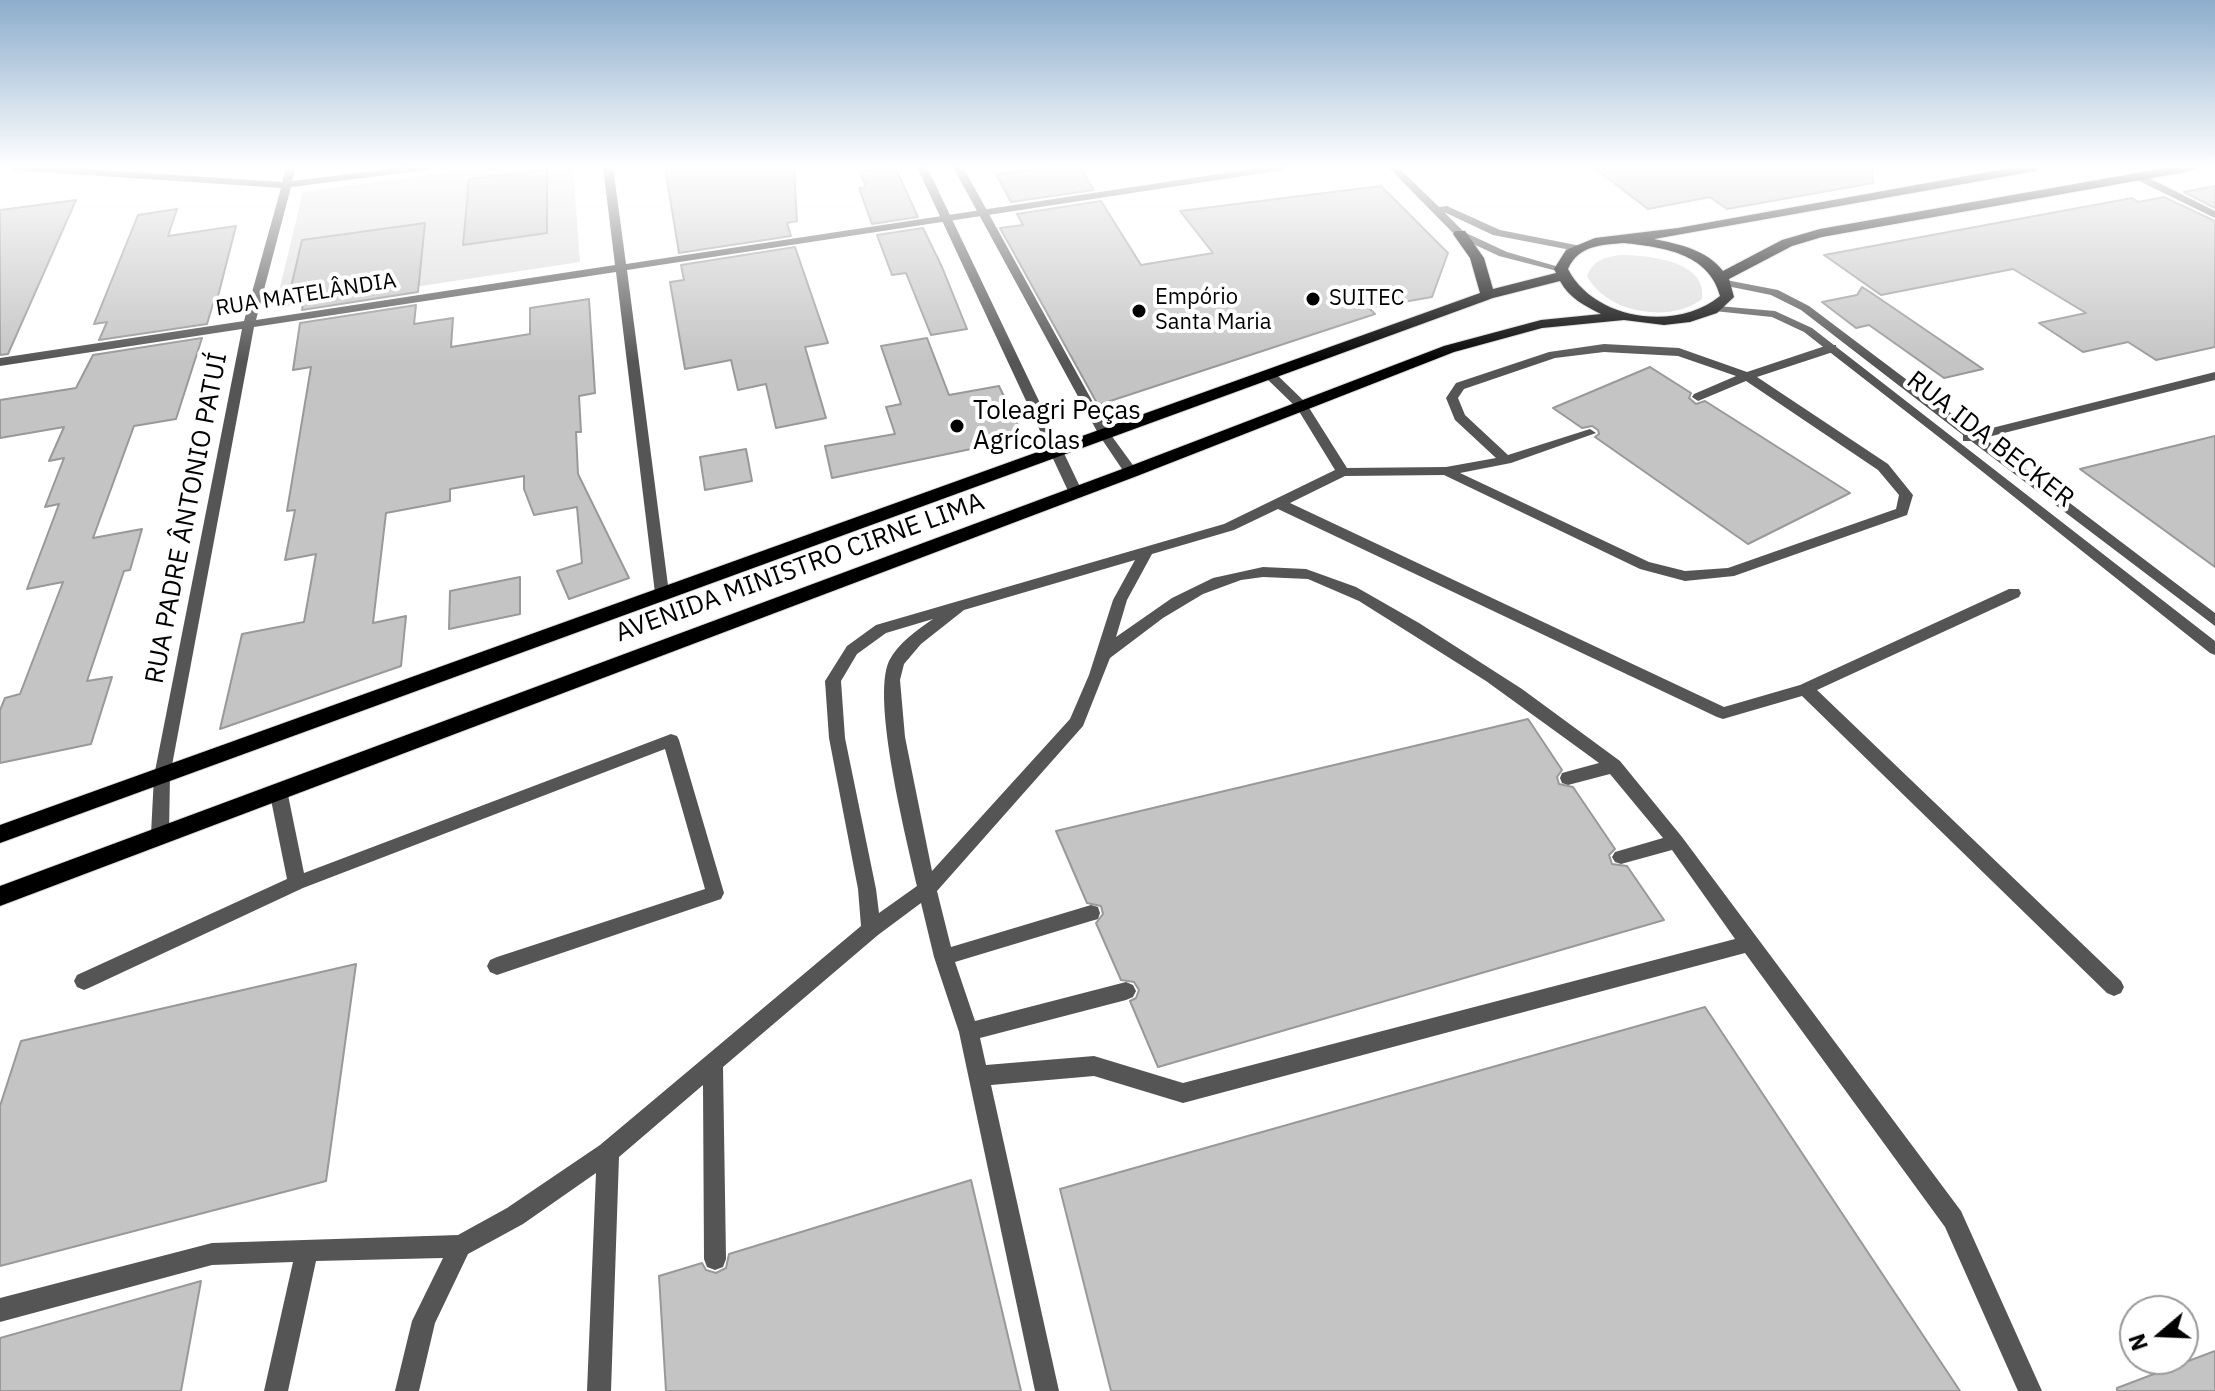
<!DOCTYPE html>
<html>
<head>
<meta charset="utf-8">
<style>
	body { margin:0 }
	#map { position:relative; width:2215px; height:1391px; overflow:hidden; background:#fff; font-family:"IBM Plex Sans",sans-serif }
	canvas { display:block }
	.north { position:absolute; left:2119px; top:1295px; width:80px; height:80px; box-sizing:border-box; background:#fff; border:2px solid #999; border-radius:50%; rotate:251deg; font-size:22px; font-weight:700; line-height:32px; text-align:center; color:#000 }
	.north::after { content:''; display:block; margin:auto; width:28px; height:36px; background:#000; clip-path:polygon(50% 0,100% 100%,50% 72%,0 100%) }
</style>
</head>
<body>
<div id="map">
<canvas width="2215" height="1391"></canvas>
<div class="north">N</div>
</div>
<script>
const c = document.querySelector('canvas').getContext('2d');
c.lineJoin = 'round';
function paint(path, color) { c.fillStyle = color; c.fill(path, 'evenodd'); }
function strokePath(path, color, width, dash) { c.strokeStyle = color; c.lineWidth = width; c.lineCap = dash ? 'butt' : 'round'; c.setLineDash(dash || []); c.stroke(path); }
function drawText(font, color, halo, rows, align = 'center') {
  c.font = font + ' "IBM Plex Sans",sans-serif'; c.lineWidth = 8; c.setLineDash([]); c.textBaseline = 'middle'; c.strokeStyle = halo; c.fillStyle = color; for (const [text, x, y, turn = 0] of rows) {
    c.save(); c.translate(x, y); c.rotate((+turn || 0) * Math.PI / 180); c.textAlign = isNaN(turn) ? turn : align; if (halo) c.strokeText(text, 0, 0); c.fillText(text, 0, 0); c.restore();
  }
}
const green = new Path2D(`
	M486,167H573L580,262L275,308L303,192Z
	M1619,255C1646,255 1708,260 1702,299C1670,324 1606,313 1587,276C1593,260 1604,258 1619,255Z`);
const building = new Path2D(`
	M665,167H794L797,221L787,223L791,236L679,253Z
	M895,167L918,217L872,224L859,188L866,187L860,172Z
	M1058,167H1080L1094,190L1011,202L996,174Z
	M1593,167H1872L1873,183L1727,209L1710,197L1648,209Z
	M547,170V233L463,245L469,179Z
	M1381,186L1448,253L1432,297L1369,308L1375,314L1098,405L1000,228L1023,225L1017,214L1101,201L1141,265L1213,253L1180,211Z
	M2215,186V208L2184,192Z
	M2164,197L2215,221V347L2156,360L2128,342L2083,352L2039,323L2086,313L2013,269L1881,295L1824,255L2132,198L2138,202Z
	M76,200L8,354L0,355V210Z
	M177,209L168,236L236,226L216,304H213L207,324L99,340L107,322L94,324L138,215Z
	M425,223L418,292L302,310L304,294L289,296L302,240Z
	M923,228L942,267L967,329L931,335L906,273L892,275L877,235Z
	M795,247L828,343L805,347L826,418L776,428L766,384L738,390L731,360L685,369L670,282L684,280L681,265Z
	M1862,287L1870,292L1983,369L1944,378L1869,325L1856,328L1822,302L1857,295Z
	M589,299L595,393L579,396L581,432H576L578,474L629,578L569,599L557,571L582,563L577,507L534,515L524,489V476L450,489V501L386,513L373,623L406,616L401,666L220,729L242,634L304,622L316,554L285,560L295,510L287,511L311,367L293,370L300,323L416,305L414,324L453,318L451,347L530,334V308Z
	M202,338L176,419L134,426L93,538L142,529L130,570L124,571L87,681L112,677L91,744L0,763V710L5,698L20,694L63,582L27,589L59,504L45,507L64,458L49,461L64,427L0,438V400L76,388L93,355Z
	M927,338L949,395L999,386L1024,438L832,478L825,446L895,434L886,407L901,404L881,346Z
	M1650,367L1691,393L1689,398L1696,404L1705,401L1850,493L1748,544L1595,437L1599,434L1598,430L1592,426L1582,428L1553,408Z
	M2215,436V567L2080,469Z
	M746,449L752,481L705,490L700,457Z
	M520,577V614L449,629L450,591Z
	M1528,719L1562,770L1557,777L1559,784L1573,787L1615,849L1609,855L1612,864L1627,866L1664,920L1158,1067L1130,1001L1136,998L1139,990L1134,982L1121,980L1096,923L1103,914L1101,906L1087,903L1056,831Z
	M356,964L326,1181L0,1266V1106L21,1041Z
	M1705,1007L1960,1391H1111L1060,1189Z
	M971,1180L1021,1391H666L659,1276L702,1263L706,1270L716,1273L726,1268L729,1254Z
	M201,1281L181,1391H0V1338Z
	M2215,1351V1391H2117V1388Z`);
const service = new Path2D(`
	M1604,344L1679,348L1747,372L1828,345H1836V351L1757,377L1888,464L1913,495L1907,515L1734,576L1685,581L1640,569L1444,475L1345,476L1290,503L1724,707L1800,685L2009,589H2019L2021,593L2019,597L1817,690L2121,981L2124,987L2121,993L2114,996L2107,993L1802,696L1723,719L1717,717L1278,509L1234,530L1152,554L1127,600L1116,637L1172,598L1213,578L1263,567L1306,569L1356,587L1419,623L1522,689L1620,761L1682,837L1961,1211L2042,1391H2018L1945,1227L1745,953L1183,1103L1094,1076L991,1085L1059,1391H1035L959,1032L934,957L921,903L878,935L723,1067L726,1259L723,1267L715,1270L707,1267L704,1259L703,1085L619,1157L611,1391H587L596,1173L523,1224L468,1254L435,1323L419,1391H395L412,1321L443,1258L316,1261L288,1391H264L293,1262L212,1265L0,1322V1298L212,1243L458,1235L507,1208L600,1145L861,926L858,889L829,738L825,681L847,646L876,625L1224,524L1335,470L1297,408L1265,377V371H1273L1306,403L1347,468L1446,467L1496,458L1455,420L1446,398L1456,383L1549,352ZM1604,352L1678,356L1736,376L1694,394L1692,397L1698,401L1746,381L1878,470L1899,495L1896,509L1728,568L1685,571L1649,562L1460,473L1511,463L1596,433L1590,429L1508,455L1465,415L1458,398L1464,389L1555,358ZM1135,560L1113,600L1089,675L1070,719L932,871L905,737L900,680L904,664L921,644L964,610ZM1263,577L1308,579L1359,601L1486,681L1584,752L1599,763L1562,773L1560,778L1562,783L1568,785L1610,774L1663,838L1615,852L1612,857L1615,862L1621,864L1672,850L1735,939L1183,1083L1094,1056L986,1065L980,1038L1126,1000L1133,997L1136,991L1133,985L1126,982L975,1021L955,962L1091,921L1098,919L1100,913L1098,907L1091,905L951,947L937,891L1083,726L1110,658L1163,618L1203,594L1241,580ZM933,619C917,630 898,643 889,661C871,700 907,841 917,886L879,913L876,889L845,738L841,681L857,654L886,633Z
	M671,734L677,736L679,740L724,893L721,899L497,975L490,972L487,966L490,960L497,957L705,889L665,749L303,888L91,987L84,990L77,987L74,981L77,975L287,879L269,790L272,785H284L287,790L304,873Z`);
const minor = new Path2D(`
	M7,167H56L282,182L286,167H296L292,181L404,167H431L426,170L291,187L256,320L615,265L603,167H613L626,264L1264,167H1288L1283,170L627,270L669,593L662,598L655,593L616,272L254,327L170,776L169,834L166,839L160,841L154,839L151,834L154,776L242,329L0,366V358L244,321L281,188L12,170Z
	M1388,167H1398L1439,207L1447,206L1500,230L1576,245L1581,248L1576,251L1493,235L1444,212L1464,232L1507,252L1566,269L1561,272L1499,256L1456,236Z
	M2135,175H2143L2215,211V218L2135,179Z
	M1726,280L1778,290L1809,306L1976,432L2215,372V380L1984,438L2215,613V626L1971,441H1963V435L1801,310L1771,295L1722,285L1720,283Z
	M1718,306L1775,311L1812,328L2215,641V655L2210,653L1949,445L1804,332L1772,317L1714,311V307Z`);
const tertiary = new Path2D(`
	M917,167H927L1083,493L1081,496L1076,497L1069,493Z
	M953,167H963L1111,435L1138,472L1136,475H1126L1099,435Z`);
const primary = new Path2D(`
	M2016,167H2042L2036,171L1654,239C1679,244 1707,250 1723,271L1782,240L1820,229L2171,167H2197L2191,171L1822,237L1792,246L1729,279L1734,297L1717,313L1690,322L1664,325L1624,320L1542,328L1454,352L1137,476L0,906V886L1125,468L1444,346L1541,320L1601,314C1585,306 1569,298 1560,281L1493,298L0,843V825L1480,293L1470,258L1453,234L1455,231H1465L1484,258L1493,289L1556,273L1554,269L1566,250L1595,238L1678,228ZM1624,243C1662,247 1709,253 1720,296C1676,332 1594,320 1568,269C1579,245 1601,245 1624,243Z`);
const markers = [
	[1313,299,8,"#000"],
	[1139,311,8,"#000"],
	[957,426,8,"#000"]
];
const farStreetnames = [
	["RUA MATELÂNDIA",306,295,-9]
];
const farPoinames = [
	["Empório",1155,298],
	["Santa Maria",1155,323],
	["SUITEC",1329,299]
];
const poiNames = [
	["Toleagri Peças",973,411],
	["Agrícolas",973,441]
];
const streetNames = [
	["RUA IDA BECKER",1990,440,38],
	["RUA PADRE ÂNTONIO PATUÍ",187,518,-79],
	["AVENIDA MINISTRO CIRNE LIMA",800,568,-20]
];
paint(green, '#dcdcdc');
paint(building, '#c4c4c4');
strokePath(building, '#999', 2);
strokePath(primary, '#dbdbdb', 2);
paint(service, '#555');
paint(minor, '#555');
paint(tertiary, '#555');
paint(primary, '#000');
const sky = c.createLinearGradient(0, 0, 0, 362);
sky.addColorStop(0, '#8cadcc');
sky.addColorStop(0.46, '#fff');
sky.addColorStop(1, '#ffffff00');
c.fillStyle = sky;
c.fillRect(0, 0, 2215, 362);
for (const [x, y, r, color] of markers) { const dot = new Path2D(); dot.arc(x, y, r, 0, 2 * Math.PI); c.fillStyle = color; c.fill(dot); strokePath(dot, '#fff', 3); }
drawText('22px', '#000', '#fff', farStreetnames);
drawText('22px', '#000', '#fff', farPoinames, 'left');
drawText('26px', '#000', '#fff', poiNames, 'left');
drawText('26px', '#000', '#fff', streetNames);
</script>
</body>
</html>
